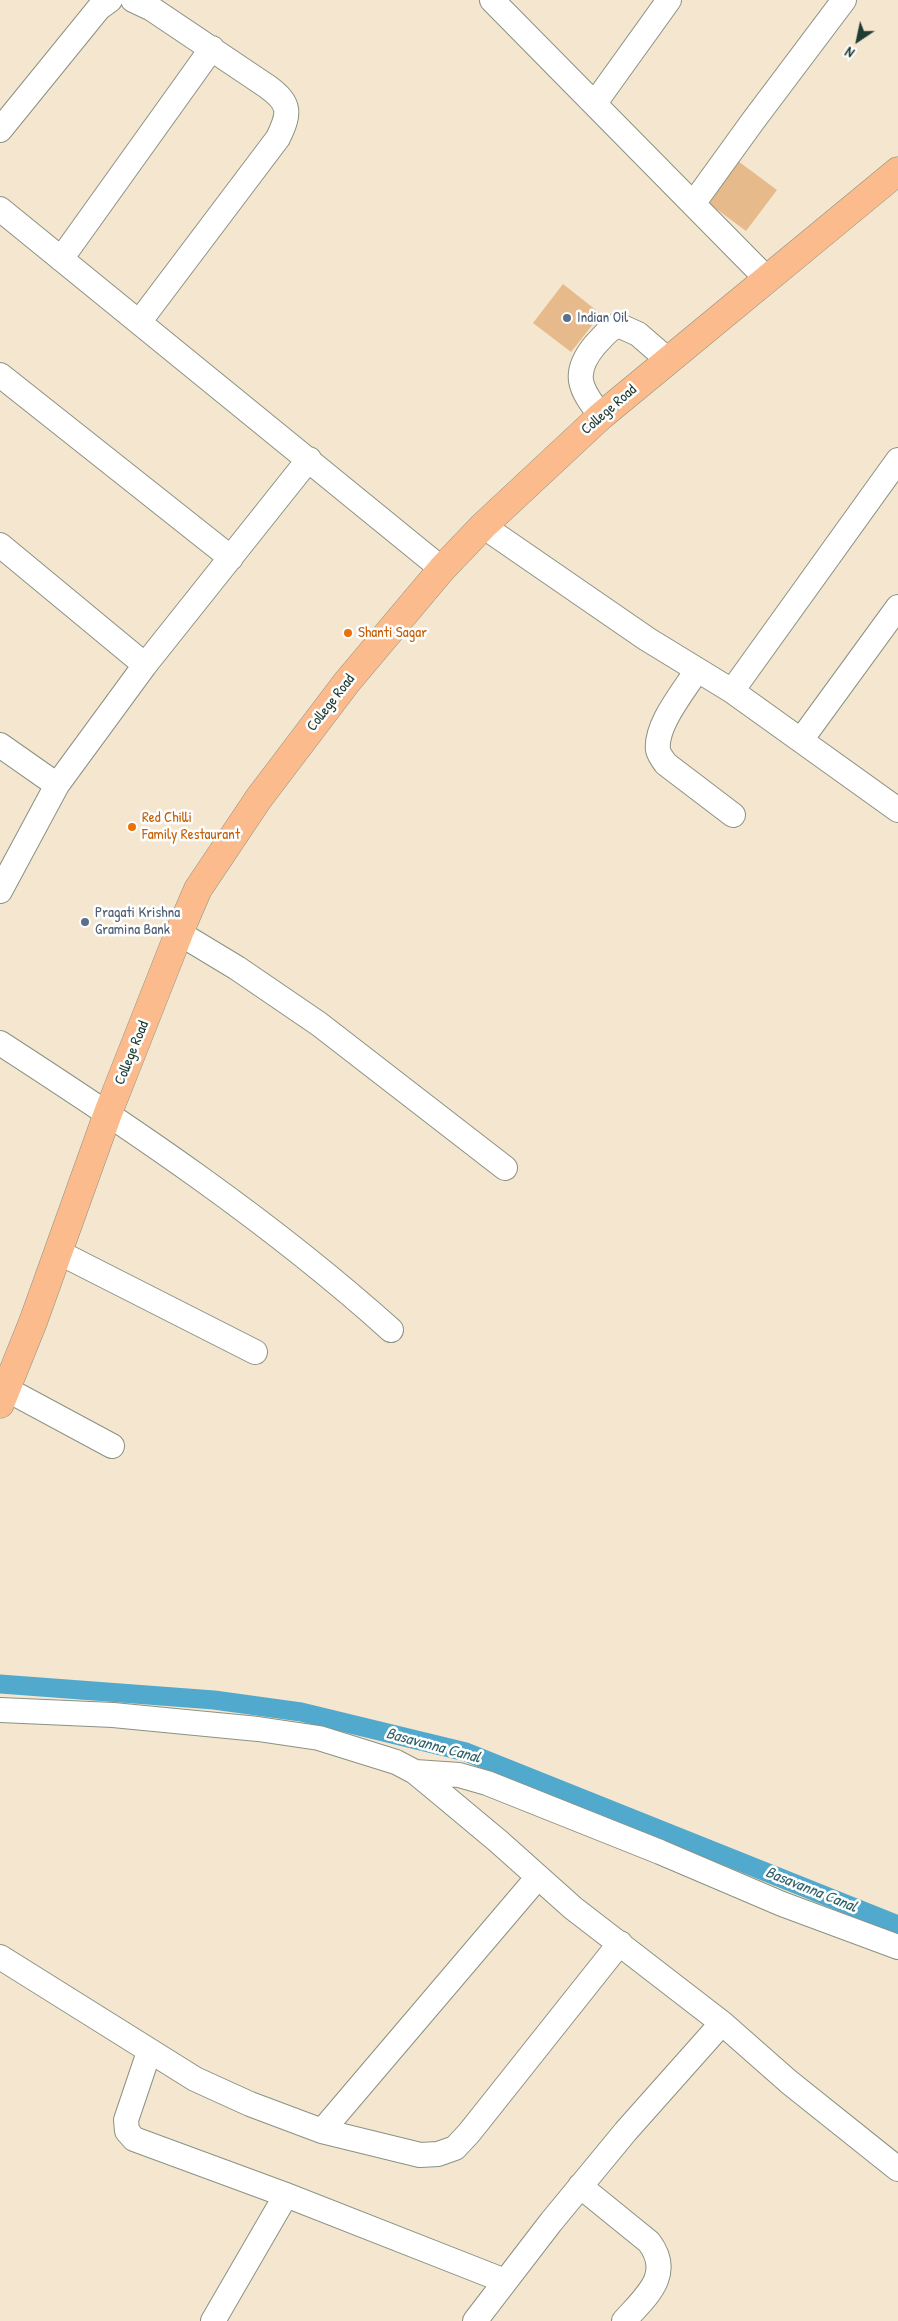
<!DOCTYPE html>
<html>
<head>
<meta charset="utf-8">
<style>
	body { margin:0 }
	#map { position:relative; width:898px; height:2321px; overflow:hidden; background:#f5e6d0; font-family:"Patrick Hand",sans-serif }
	canvas { display:block }
	.north { position:absolute; left:833px; top:15px; width:50px; height:50px; -webkit-text-stroke:4px #fff; paint-order:stroke; rotate:214deg; font-size:14px; font-weight:700; line-height:20px; text-align:center; color:#1f3d34 }
	.north::after { content:''; display:block; margin:auto; width:18px; height:22px; background:#1f3d34; clip-path:polygon(50% 0,100% 100%,50% 72%,0 100%) }
</style>
</head>
<body>
<div id="map">
<canvas width="898" height="2321"></canvas>
<div class="north">N</div>
</div>
<script>
const c = document.querySelector('canvas').getContext('2d');
c.lineJoin = 'round';
function strokePath(path, color, width, dash) { c.strokeStyle = color; c.lineWidth = width; c.lineCap = dash ? 'butt' : 'round'; c.setLineDash(dash || []); c.stroke(path); }
function paint(path, color) { c.fillStyle = color; c.fill(path, 'evenodd'); }
function drawText(font, color, halo, rows, align = 'center') {
  c.font = font + ' "Patrick Hand",sans-serif'; c.lineWidth = 5; c.setLineDash([]); c.textBaseline = 'middle'; c.strokeStyle = halo; c.fillStyle = color; for (const [text, x, y, turn = 0] of rows) {
    c.save(); c.translate(x, y); c.rotate((+turn || 0) * Math.PI / 180); c.textAlign = isNaN(turn) ? turn : align; if (halo) c.strokeText(text, 0, 0); c.fillText(text, 0, 0); c.restore();
  }
}
const canal = new Path2D(`
	M0,1684L214,1700L301,1712L466,1752L898,1925`);
const building = new Path2D(`
	M738,161L777,190L746,231L707,202Z
	M563,284L601,314L571,352L533,323Z`);
const minor = new Path2D(`
	M133,0L152,9L268,87C291,104 290,113 278,138L140,321
	M492,0L767,279
	M595,103L669,0
	M0,130L99,8L110,0
	M693,204L753,121L844,0
	M0,209L442,569
	M61,259L212,48
	M0,375L231,558
	M601,416C580,389 571,374 595,345C603,337 608,329 618,325L638,334L668,360
	M483,526L647,639L732,691L898,810
	M0,545L145,665
	M697,670C684,691 655,725 658,750C659,755 663,760 666,764L733,815
	M732,691L898,460
	M801,740L898,607
	M0,745L57,785
	M0,891L57,785L145,665L309,459
	M179,933L237,968L319,1024L505,1168
	M0,1043C136,1131 271,1222 391,1330
	M58,1252L255,1352
	M6,1389L112,1446
	M0,1710L113,1715L258,1729L319,1738L396,1762L415,1772L438,1791L498,1841L573,1908L722,2023L789,2082L898,2169
	M415,1772L459,1775L487,1783L660,1852L782,1904L898,1947
	M0,1957L195,2079L250,2104L322,2131L420,2155L438,2154L455,2148L469,2133L620,1943
	M149,2052L126,2120L127,2131L134,2139L286,2195L505,2281
	M322,2131L538,1877
	M580,2186L649,2242C674,2275 645,2297 624,2321
	M213,2321L286,2195
	M475,2321L551,2222L626,2131L722,2023`);
const major = new Path2D(`
	M0,1404L33,1322L108,1113L179,933L198,889L259,798L347,682L442,569L483,526L601,416L898,171`);
const markers = [
	[567,318,5,"#5c6f8a"],
	[348,633,5,"#e8710a"],
	[132,827,5,"#e8710a"],
	[85,922,5,"#5c6f8a"]
];
const serviceNames = [
	["Indian Oil",577,318],
	["Pragati Krishna",95,913],
	["Gramina Bank",95,930]
];
const streetNames = [
	["College Road",609,410,-41],
	["College Road",331,703,-52],
	["College Road",132,1053,-68]
];
const foodNames = [
	["Shanti Sagar",358,633],
	["Red Chilli",142,818],
	["Family Restaurant",142,835]
];
const waterNames = [
	["Basavanna Canal",433,1746,15],
	["Basavanna Canal",811,1890,22]
];
strokePath(canal, '#51aace', 19);
paint(building, '#e6ba8b');
strokePath(minor, '#8a9282', 26);
strokePath(major, '#8a9282', 29);
strokePath(minor, '#fff', 24);
strokePath(major, '#fbbb8c', 28);
for (const [x, y, r, color] of markers) { const dot = new Path2D(); dot.arc(x, y, r, 0, 2 * Math.PI); c.fillStyle = color; c.fill(dot); strokePath(dot, '#fff', 2); }
drawText('15px', '#4e5e75', '#fff', serviceNames, 'left');
drawText('15px', '#1f3d34', '#fff', streetNames);
drawText('15px', '#c56008', '#fff', foodNames, 'left');
drawText('italic 16px', '#30636a', '#fff', waterNames);
</script>
</body>
</html>
